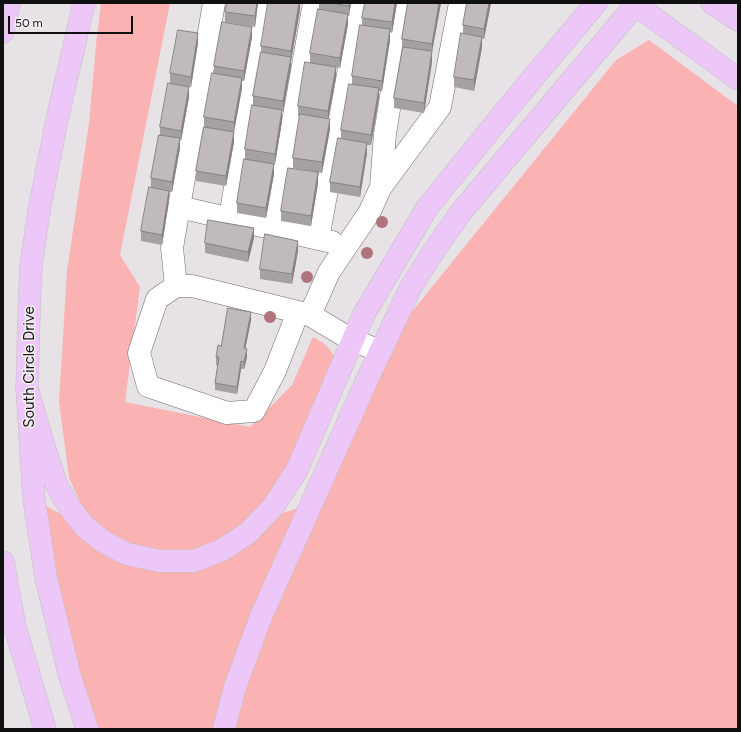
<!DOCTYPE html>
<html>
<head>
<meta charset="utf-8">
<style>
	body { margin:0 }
	#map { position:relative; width:741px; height:732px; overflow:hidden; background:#e7e2e5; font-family:Figtree,sans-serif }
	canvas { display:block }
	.frame { position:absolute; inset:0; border:4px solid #111011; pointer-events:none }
	.scale { position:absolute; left:8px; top:16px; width:125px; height:18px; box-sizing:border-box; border:2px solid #111011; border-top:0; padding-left:5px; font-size:12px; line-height:14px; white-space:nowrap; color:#111011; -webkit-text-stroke:3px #f4eff2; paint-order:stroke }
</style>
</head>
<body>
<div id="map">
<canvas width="741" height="732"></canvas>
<div class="frame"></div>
<div class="scale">50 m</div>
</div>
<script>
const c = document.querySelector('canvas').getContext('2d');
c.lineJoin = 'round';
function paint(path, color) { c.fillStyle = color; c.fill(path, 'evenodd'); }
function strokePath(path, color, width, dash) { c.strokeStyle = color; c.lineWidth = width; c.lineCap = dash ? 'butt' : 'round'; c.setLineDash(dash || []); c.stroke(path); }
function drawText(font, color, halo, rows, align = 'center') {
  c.font = font + ' Figtree,sans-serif'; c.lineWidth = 3; c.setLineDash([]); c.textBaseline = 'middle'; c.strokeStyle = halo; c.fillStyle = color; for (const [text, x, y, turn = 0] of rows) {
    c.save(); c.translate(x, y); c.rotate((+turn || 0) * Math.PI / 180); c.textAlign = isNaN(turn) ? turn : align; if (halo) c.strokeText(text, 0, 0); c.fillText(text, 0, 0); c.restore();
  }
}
const green = new Path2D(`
	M101,3H170L120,255L140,287L125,402L250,427L292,385L313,337L325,344L342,365L261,520L311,504L380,351L616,60L649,40L738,106V729H94L34,499L64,516L85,526L80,502L69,478L59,401L67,271L89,123L96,45Z`);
const minor = new Path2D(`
	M381,187L385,134L406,3
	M179,207L332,242
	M230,218L265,3
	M274,229L314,3
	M318,239L361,3
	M176,286L172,248L214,3
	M298,312L275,371L254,411L227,413L148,386L139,353L157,299L176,286H192L298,312L310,315L352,340L380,351
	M310,315L329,272L369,213L381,187L440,107L460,3`);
const major = new Path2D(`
	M84,3L57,120L40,205L31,265L29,314L27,388L34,499L46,578L70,677L87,729
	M633,3L738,79
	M712,3L738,20
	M3,32L9,3
	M27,388L46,453L57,486L70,508L85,527L104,542L127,554L160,561H194L222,550L248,533L273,507L297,470L364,314L427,208L507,109L596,3
	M3,562L15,627L45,729
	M224,729L235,687L262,614L371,371L412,285L436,248L461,212L637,3`);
const trees = [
	[382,222],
	[367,253],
	[307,277],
	[270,317]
];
const wall = new Path2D(`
	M227,3H258L255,27L225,22V12Z
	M300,3V10L291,61V67L283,111H282V121L275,164H274V174L266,218L237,213V203L245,159V149L253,106V96L261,52V46Z
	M319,3H351L349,16H348V24L340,68L336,67V77L328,118L330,129L322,173L293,168V158L300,116H298V106L310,63V53L319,9Z
	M365,3H397L392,33L390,32V40L382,91H379V98L371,145H367V153L360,197L330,192V182L341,139V130L352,84V76L362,25V18Z
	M408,3H441L432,52V62L424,113L394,108V98L402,49V39Z
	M467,3H491L484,39H482V47L474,91L454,87V77L463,33V25Z
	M252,37L244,81H242V88L234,132V142L226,186L196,181V171L204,127V117L214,74V66Z
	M198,43L191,87H189V97L181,141L180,140V148L172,192H169V201L162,245L141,241V231L151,188V178L160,135V127L170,83V73Z
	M318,183L311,226L281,221V211Z
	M254,238L248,262L205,253V243Z
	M298,251L292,284L260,279V269Z
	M251,320L245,349L247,357L244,369H241L237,394L215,390V383L218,365H216V357L221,346Z`);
const shadedWall = new Path2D(`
	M257,3H258L255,27V16Z
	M299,3H300V10L291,61V51Z
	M349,3H351L349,16Z
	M395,3H397L392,33V22Z
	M439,3H441L432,52V62L424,113V103L432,53V44Z
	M489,3H491L484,39V29Z
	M348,14V24L340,68V58Z
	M252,27V37L244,81V71Z
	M390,29V40L382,91V81Z
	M198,33V43L191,87V77Z
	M482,37V47L474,91V80Z
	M291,57V67L283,111V101Z
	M336,67V77L328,121V111Z
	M242,78V88L234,132V122Z
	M189,87V97L181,141V131Z
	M379,88V98L371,145V135Z
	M282,110V121L275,164V154Z
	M330,119V129L322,173V162Z
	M234,132V142L226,186V176Z
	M180,138V148L172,192V182Z
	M367,143V153L360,197V187Z
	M274,164V174L266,218V208Z
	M318,172V183L311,226V216Z
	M169,191V201L162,245V235Z
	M254,228V238L248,262V252Z
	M298,241V251L292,284V274Z
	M251,312V320L244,356V348Z
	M247,349V357L244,369V362Z
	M241,361V369L237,394V387Z`);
const building = new Path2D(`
	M227,3H257L255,16L225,12Z
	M268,3H299L291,51L261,46Z
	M333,3H349V6Z
	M365,3H395L392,22L362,18Z
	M408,3H439L432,44L402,39Z
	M467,3H489L484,29L463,25Z
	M318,9L348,14L340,58L310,53Z
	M222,22L252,27L244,71L214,66Z
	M360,25L390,29L382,81L352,76Z
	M178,30L198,33L191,77L170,73Z
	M461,33L482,37L474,80L454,77Z
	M403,47L432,51L424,103L394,98Z
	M261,52L291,57L283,101L253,96Z
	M305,62L336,67L328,111L298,106Z
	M212,73L242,78L234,122L204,117Z
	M168,83L189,87L181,131L160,127Z
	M349,84L379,88L371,135L341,130Z
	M252,105L282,110L275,154L245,149Z
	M300,114L330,119L322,162L293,158Z
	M204,127L234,132L226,176L196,171Z
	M159,135L180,138L172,182L151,178Z
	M338,138L367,143L360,187L330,182Z
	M244,159L274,164L266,208L237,203Z
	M288,168L318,172L311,216L281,211Z
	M149,187L169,191L162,235L141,231Z
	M208,220L254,228L248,252L205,243Z
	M265,234L298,241L292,274L260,269Z
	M228,308L251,312L244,348L247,349L244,362L241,361L237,387L215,383L219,357H216L218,345L221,346Z`);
const streetNames = [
	["South Circle Drive",30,367,-90]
];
paint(green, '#fab3b2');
strokePath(minor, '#6f6a6d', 23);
strokePath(major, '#c1c1c1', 23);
strokePath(minor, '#fff', 22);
strokePath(major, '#ecc7f8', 22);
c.fillStyle = '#b1737c';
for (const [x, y] of trees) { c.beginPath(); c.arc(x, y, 6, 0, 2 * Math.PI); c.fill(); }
paint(wall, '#a5a0a1');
paint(shadedWall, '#868283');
paint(building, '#c0babb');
strokePath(building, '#868283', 1);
drawText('15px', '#111011', '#f4eff2', streetNames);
</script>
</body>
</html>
